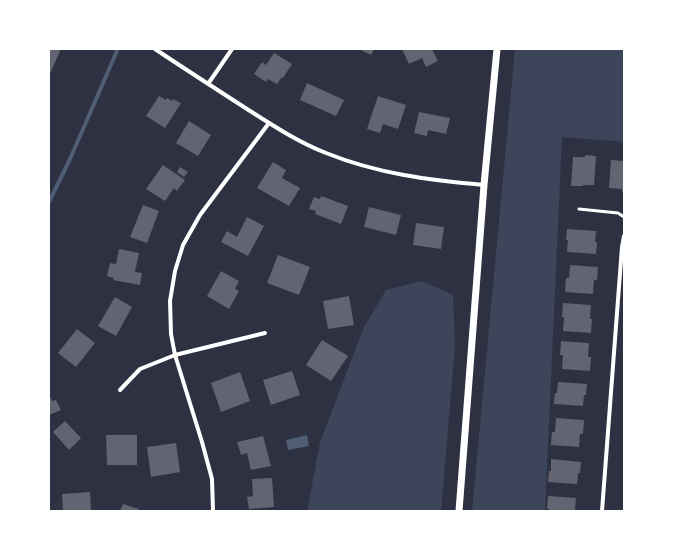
<!DOCTYPE html>
<html>
<head>
<meta charset="utf-8">
<style>
	body { margin:0 }
	#map { position:relative; width:673px; height:560px; overflow:hidden; background:#2d3142; font-family:"PT Sans Narrow",sans-serif }
	canvas { display:block }
	.frame { position:absolute; inset:0; border:50px solid #fff; pointer-events:none }
</style>
</head>
<body>
<div id="map">
<canvas width="673" height="560"></canvas>
<div class="frame"></div>
</div>
<script>
const c = document.querySelector('canvas').getContext('2d');
c.lineJoin = 'round';
function paint(path, color) { c.fillStyle = color; c.fill(path, 'evenodd'); }
function strokePath(path, color, width, dash) { c.strokeStyle = color; c.lineWidth = width; c.lineCap = dash ? 'butt' : 'round'; c.setLineDash(dash || []); c.stroke(path); }
const green = new Path2D(`
	M515,49H624V142L562,137L545,511H472Z
	M422,281L453,295L455,347L441,511H307L320,442L364,327L386,290Z`);
const water = new Path2D(`
	M307,435L309,446L288,450L286,440Z`);
const stream = new Path2D(`
	M49,202L70,159L117,51`);
const building = new Path2D(`
	M49,49H61L49,76Z
	M359,49H374L371,55Z
	M402,49H432L438,61L426,67L422,58L409,64Z
	M274,53L292,64L283,78L282,77L277,84L268,79L266,82L254,74L262,62L266,65Z
	M307,83L344,100L336,116L300,100Z
	M159,96L166,100L167,98L172,101L173,99L181,103L165,128L146,116Z
	M378,96L406,105L398,129L383,124L380,133L367,129Z
	M419,112L450,118L446,134L428,130L427,136L414,133Z
	M189,121L211,135L198,156L176,143Z
	M585,155L596,156L594,185H583V186H571L573,157H585Z
	M611,160L624,161V192H622V189L609,188Z
	M273,162L286,170L282,178L300,188L289,206L257,188Z
	M163,165L185,180L177,191L174,188L165,201L146,189Z
	M180,167L188,172L184,177L177,172Z
	M321,196L348,206L341,224L315,214L316,211L309,209L314,197L320,199Z
	M143,205L159,211L147,243L130,237Z
	M369,207L401,215L396,235L364,227Z
	M247,217L264,226L248,256L221,242L227,231L237,237Z
	M416,223L444,227L441,249L413,245Z
	M567,229L596,231L595,242H597L596,254L567,252L568,240H566Z
	M119,249L139,253L135,272L142,273L140,285L113,280L114,278L107,276L110,263L116,264Z
	M278,255L310,267L299,295L267,283Z
	M570,265L598,267L597,280H594L593,294L565,292L566,278H569Z
	M221,271L239,281L235,289L239,291L229,309L207,296Z
	M349,296L354,325L328,329L323,301Z
	M115,297L132,307L116,336L98,326Z
	M563,303L591,305L590,319H592L591,333L563,331L564,317H562Z
	M77,329L95,343L76,367L58,353Z
	M322,340L348,356L331,381L306,365Z
	M561,341L589,343L588,357H591L590,371L562,369L563,355H560Z
	M292,371L300,395L271,405L263,380Z
	M240,372L250,401L221,412L211,383Z
	M558,382L587,384L586,395H584L583,406L554,404L555,393H557Z
	M49,394L52,401L56,400L61,410L49,415Z
	M556,418L584,420L583,434H580L579,447L551,445L552,432H555Z
	M65,421L81,438L69,450L53,432Z
	M106,435H137V465H107Z
	M263,436L271,466L251,470L247,453L241,455L237,442Z
	M176,443L180,472L151,477L147,447Z
	M551,459L581,462L580,473H578L577,484L548,482L549,471H551Z
	M272,478L274,507L249,509L247,497L253,496L252,479Z
	M90,492L91,511H63L62,494Z
	M548,496L576,498L575,511H549V509H547Z
	M123,504L139,509L138,511H120Z`);
const service = new Path2D(`
	M579,209L618,213L624,217`);
const minor = new Path2D(`
	M155,49C185,69 216,89 247,109C272,125 298,142 326,153C378,174 429,180 484,185
	M208,84L232,49
	M120,390L140,369L175,355L265,333
	M213,511L212,479L202,442L175,355L171,334L170,301L175,271L183,245L200,215L269,123
	M602,511L622,247L624,236`);
const tertiary = new Path2D(`
	M459,511L484,185L497,49`);
paint(green, '#3c4559');
paint(water, '#4f5d75');
strokePath(stream, '#4f5d75', 4);
paint(building, '#626471');
strokePath(service, '#fff', 3);
strokePath(minor, '#fff', 4);
strokePath(tertiary, '#fff', 7);
</script>
</body>
</html>
